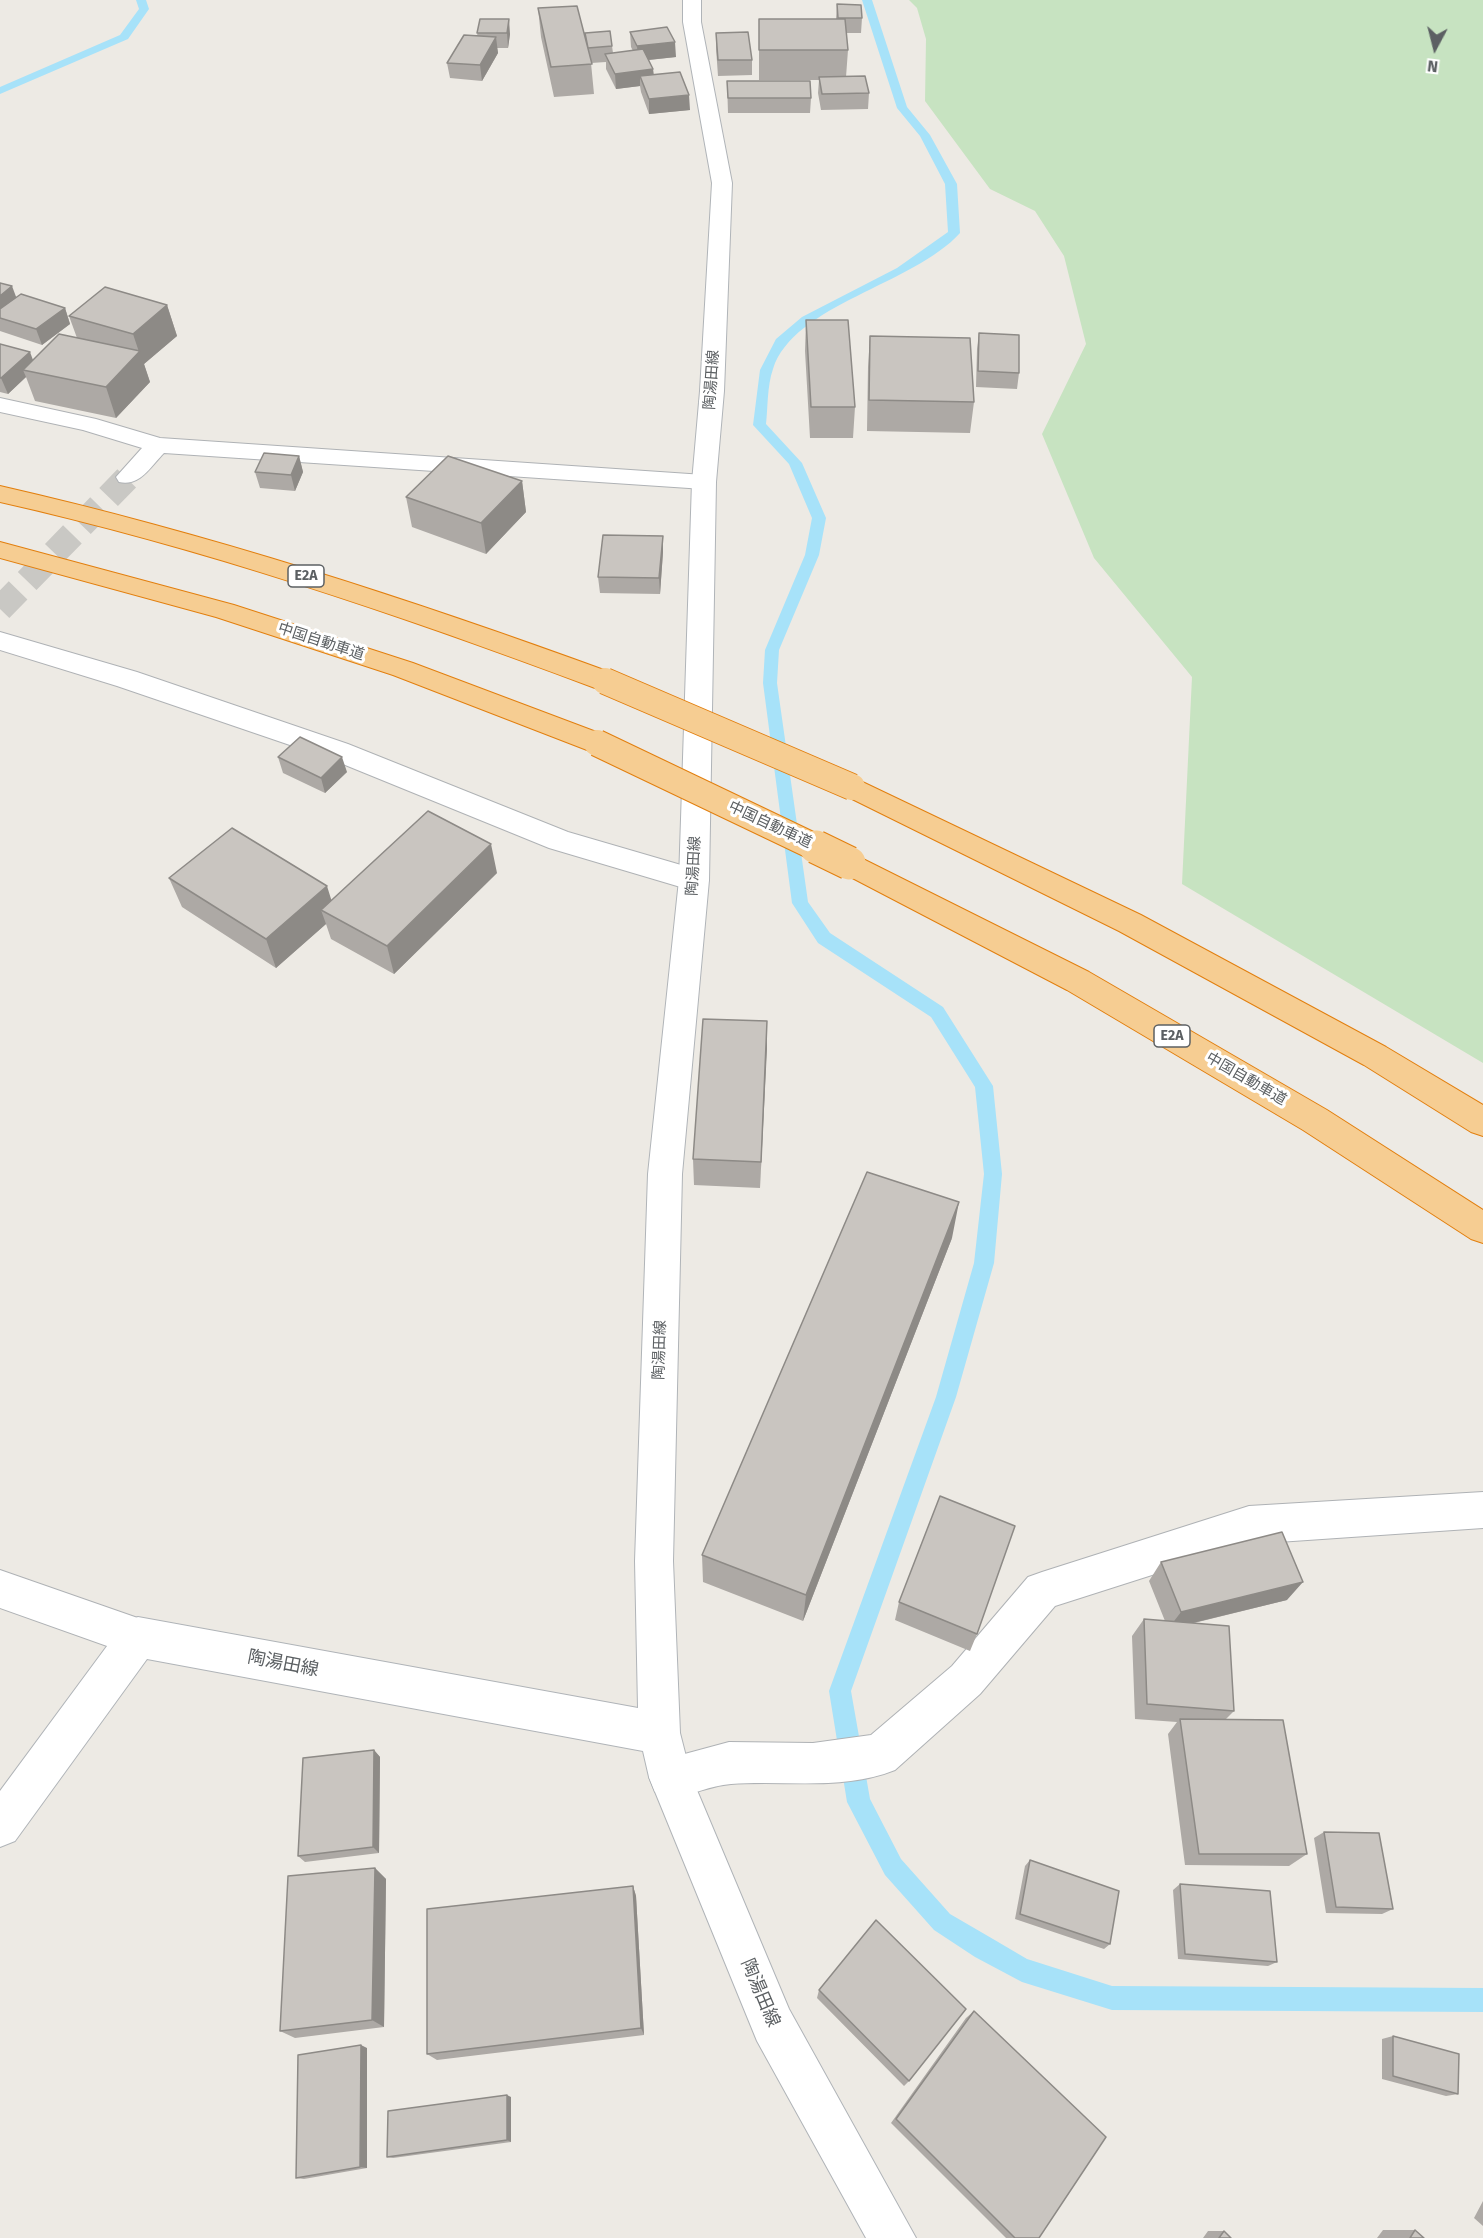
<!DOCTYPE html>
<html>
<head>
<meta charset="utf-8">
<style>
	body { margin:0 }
	#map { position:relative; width:1483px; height:2238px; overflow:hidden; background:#edeae4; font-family:"Fira Sans",sans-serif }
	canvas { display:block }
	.north { position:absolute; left:1405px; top:18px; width:60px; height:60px; -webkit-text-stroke:4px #fff; paint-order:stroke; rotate:187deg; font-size:16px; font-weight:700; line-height:24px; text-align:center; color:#5c6063 }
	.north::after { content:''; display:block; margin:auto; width:21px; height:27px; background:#5c6063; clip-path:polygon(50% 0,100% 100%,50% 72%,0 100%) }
</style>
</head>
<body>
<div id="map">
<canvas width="1483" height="2238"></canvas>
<div class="north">N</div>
</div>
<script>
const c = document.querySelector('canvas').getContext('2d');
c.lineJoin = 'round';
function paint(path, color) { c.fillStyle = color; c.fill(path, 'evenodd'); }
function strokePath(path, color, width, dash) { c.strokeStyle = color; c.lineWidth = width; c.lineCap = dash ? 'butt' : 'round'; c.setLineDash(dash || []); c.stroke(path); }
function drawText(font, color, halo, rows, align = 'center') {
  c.font = font + ' "Fira Sans","Noto Sans JP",sans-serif'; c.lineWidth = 6; c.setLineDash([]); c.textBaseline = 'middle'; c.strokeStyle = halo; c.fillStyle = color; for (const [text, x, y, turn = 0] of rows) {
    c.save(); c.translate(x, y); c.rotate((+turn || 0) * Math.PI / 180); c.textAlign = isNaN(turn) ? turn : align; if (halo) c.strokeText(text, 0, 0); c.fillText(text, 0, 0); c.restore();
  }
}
const green = new Path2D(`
	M909,0H1483V1063L1182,884L1192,677L1094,558L1042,434L1086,344L1064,256L1035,211L990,189L925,101L926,39L917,8Z`);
const stream = new Path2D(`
	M136,0H146L149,9L128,39L0,94V87L120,35L139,9Z
	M862,0H872L907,107L930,135L957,184L960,233C913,285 794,304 773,369C767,386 768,407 766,424L802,463L826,518L819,555L779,650L777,683L808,902L830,933L943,1007L993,1086L1002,1174L994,1263L956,1397L851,1691L870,1799L901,1859L950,1914L993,1939L1027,1959L1112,1986L1483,1988V2012L1112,2010L1022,1982L975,1957L934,1930L885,1875L847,1802L829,1691L936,1397L974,1263L984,1174L975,1087L931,1017L818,943L792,903L763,683L765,650L805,555L812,518L789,464L753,425L760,370L776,339L802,317L897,268L948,232L945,184L920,136L897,108Z`);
const streetTunnel = new Path2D(`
	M0,609L128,477`);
const street = new Path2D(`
	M0,398L96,419L160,438L704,475L713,477L716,482L713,487L704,489L164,453C151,466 140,487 119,482L116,477L142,448L83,430L0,412Z
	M0,632L137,672L348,744L568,832L705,872L709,880L705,888L694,891L549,848L328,758L117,686L0,650Z
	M1483,1492V1528L1249,1544L1055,1606L980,1694L895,1770C843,1791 785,1780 731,1784C703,1786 682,1803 655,1792L649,1777L655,1762L729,1742L813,1743L871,1735L952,1666L1028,1577L1042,1572L1249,1506Z
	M0,1570L152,1623L158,1637L152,1651L138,1657L0,1608Z`);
const secondary = new Path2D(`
	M683,0H701V22L732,183L724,391L716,482L709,880L682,1174L673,1561L680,1733L691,1776L789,2009L916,2238H866L757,2041L649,1777L643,1751L147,1659L15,1841L0,1847V1791L124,1623L138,1617L638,1708L635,1561L648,1174L679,880L692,482L700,391L712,183L683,22Z`);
const highway = new Path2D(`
	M0,486C210,534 413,600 615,674L619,681L615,688L605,690L595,688C400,615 204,548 0,502Z
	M0,542L234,605L413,663L607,736L611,743L607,750L597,753L587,750L393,675L216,617L0,558Z
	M852,777L1141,915L1386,1047L1483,1105V1136L1471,1132L1364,1065L1119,931L842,794L838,787L842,780Z
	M849,852L1089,972L1327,1110L1483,1210V1243L1471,1239L1303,1130L1067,990L839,871L834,863L839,855Z`);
const highwayBridgeFar1 = new Path2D(`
	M605,681L852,787
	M597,743L819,849`);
const highwayBridge = new Path2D(`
	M816,847L849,863`);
const wall = new Path2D(`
	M837,4L862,18L861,33H846L848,50L846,77L869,93L868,109L821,110L818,93L819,80H759V19H836Z
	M538,8L586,40L585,33L612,46L613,53L633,51L631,47L630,32L676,57L649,60L653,69L654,75L690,110L649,114L641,92L640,86L616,89L606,69V62L591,63L594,94L554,97L541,37Z
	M480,19L510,34L508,48H497L498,53L482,81L450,78L447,63L477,36Z
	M716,33L752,60V75L718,76L716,48Z
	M727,81L811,98L810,113H728Z
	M0,283L16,297L65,308L70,324L42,345L0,331Z
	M167,305L177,336L144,364L150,382L116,418L35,401L26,377L8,394L0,392V344L33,360L77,338L69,316Z
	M806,320L855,407L853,438H810L805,351Z
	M979,333L1019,373L1017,389L976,387L977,349Z
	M870,336L974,402L970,433L867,431L868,367Z
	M299,456L303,472L295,491L260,488L255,472Z
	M522,481L526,512L486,554L412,527L406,497Z
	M663,536V552L660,594L600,593L598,577Z
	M278,757L347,772L325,793L283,773Z
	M497,873L394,974L331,939L326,924L276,968L182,907L169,878L332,900Z
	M767,1021L760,1188L694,1185L693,1159Z
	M952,1238L803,1621L703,1582L702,1555Z
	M1161,1562L1287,1600L1194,1623L1234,1711L1226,1719L1307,1854L1289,1866L1185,1865L1168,1734L1177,1722L1135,1719L1132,1636L1144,1619L1165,1621L1149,1581Z
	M899,1602L977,1634L970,1651L895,1620Z
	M374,1750L380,1757L379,1853L305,1862L298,1856Z
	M1324,1832L1393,1909L1382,1914L1326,1913L1314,1838Z
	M1030,1860L1110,1944L1104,1949L1015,1919L1025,1866Z
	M375,1868L386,1879L384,2027L295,2038L280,2031Z
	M1180,1884L1277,1962L1268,1966L1178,1959L1173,1890Z
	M633,1886L636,1896L644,2035L437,2060L427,2054Z
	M819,1990L909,2081L904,2086L817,1998Z
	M974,2011L1039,2238H1006L891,2123L966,2018Z
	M1393,2036L1458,2094L1446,2096L1382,2079V2039Z
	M367,2048V2168L304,2179L296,2178Z
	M511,2097V2142L393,2158L387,2157Z
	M1483,2201V2226L1474,2218Z
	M1383,2230H1415L1424,2238H1377Z
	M1208,2231H1224L1231,2238H1203Z`);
const shadedWall = new Path2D(`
	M509,19L510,34L508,48L507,33Z
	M496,37L498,53L482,81L480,65Z
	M675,42L676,57L638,61L637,46Z
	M653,69L654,84L640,76V86L616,89L615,74Z
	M689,95L690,110L649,114V99Z
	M12,286L18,302L0,317V296Z
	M167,305L177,336L144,364L150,382L116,418L106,387L139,352L133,334Z
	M65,308L70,324L42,345L36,329Z
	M30,352L36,368L23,370L26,377L8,394L1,378Z
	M299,456L303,472L295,491L291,475Z
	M522,481L526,512L486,554L481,523Z
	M663,536V552L660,594L659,578Z
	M342,757L347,772L325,793L321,778Z
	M491,844L497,873L394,974L387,946Z
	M327,886L336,915L321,910L326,924L276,968L266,939Z
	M767,1021V1049L760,1188L761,1162Z
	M959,1202L952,1238L803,1621L806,1595Z
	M1303,1582L1287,1600L1168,1629L1181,1612Z
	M374,1750L380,1757L379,1853L373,1847Z
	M375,1868L386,1879L384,2027L372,2020Z
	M633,1886L636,1896L644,2035L641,2028Z
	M361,2045L367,2048V2168L360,2167Z
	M507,2095L511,2097V2142L507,2140Z`);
const building = new Path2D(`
	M837,4L861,5L862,18H838Z
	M577,6L592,64L551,67L538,8Z
	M480,19H509L507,33H477Z
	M759,19H845L848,50H759Z
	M667,27L675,42L637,46L630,32Z
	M610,31L612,46L588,48L585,33Z
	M748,32L752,60H718L716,33Z
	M464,35L496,37L480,65L447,63Z
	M643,49L653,69L615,74L605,54Z
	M680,72L689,95L649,99L640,76Z
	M865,76L869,93L822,94L819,77Z
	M727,81H810L811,98H728Z
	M0,283L12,286L0,296Z
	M105,287L167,305L133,334L69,316Z
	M21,294L65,308L36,329L0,318V309Z
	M806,320H848L855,407H811Z
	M979,333L1019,335V373L978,371Z
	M59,334L140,351L106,387L23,370Z
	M870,336L970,338L974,402L869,400Z
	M0,344L30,352L1,378H0Z
	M264,453L299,456L291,475L255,472Z
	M448,456L522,481L481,523L406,497Z
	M603,535L663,536L659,578L598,577Z
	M300,737L342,757L321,778L278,757Z
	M428,811L491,844L387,946L321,910Z
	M232,828L327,886L266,939L169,878Z
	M703,1019L767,1021L761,1162L693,1159Z
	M867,1172L959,1202L806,1595L702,1555Z
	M940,1496L1015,1526L977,1634L899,1602Z
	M1282,1532L1303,1582L1181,1612L1161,1562Z
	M1144,1619L1229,1626L1234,1711L1147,1704Z
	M1180,1719L1283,1720L1307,1854H1199Z
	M374,1750L373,1847L298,1856L303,1758Z
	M1324,1832L1379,1833L1393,1909L1336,1907Z
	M1030,1860L1119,1891L1110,1944L1020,1914Z
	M375,1868L372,2020L280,2031L288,1876Z
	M1180,1884L1270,1891L1277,1962L1185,1954Z
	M633,1886L641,2028L427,2054V1909Z
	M876,1920L966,2009L909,2081L819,1990Z
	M974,2011L1106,2137L1039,2238H1015L896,2119Z
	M1393,2036L1459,2054L1458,2094L1393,2076Z
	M361,2045L360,2167L296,2178L298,2055Z
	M507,2095V2140L387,2157L388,2111Z
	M1415,2230L1424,2238H1410Z
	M1224,2231L1231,2238H1219Z`);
const shields = [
	[306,576,36],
	[1172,1036,36]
];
const shieldNames = [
	["E2A",306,576],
	["E2A",1172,1036]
];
const streetNames = [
	["陶湯田線",712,380,-86],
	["中国自動車道",321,642,18],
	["中国自動車道",770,825,25],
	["陶湯田線",694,866,-87],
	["中国自動車道",1246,1079,30],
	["陶湯田線",660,1350,-88]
];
const nearStreetnames = [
	["陶湯田線",283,1664,11],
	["陶湯田線",760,1993,67]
];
paint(green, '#c7e3c1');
paint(stream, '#a7e2f9');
strokePath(streetTunnel, '#c9c8c4', 26, [26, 13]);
strokePath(street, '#afb2b5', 2);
strokePath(secondary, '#b0b4b8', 2);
strokePath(highway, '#e27f0e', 2);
paint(street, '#fff');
paint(secondary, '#fff');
paint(highway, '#f6cd92');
strokePath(highwayBridgeFar1, '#e27f0e', 28, []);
strokePath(highwayBridge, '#e27f0e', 35, []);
strokePath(highwayBridgeFar1, '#f6cd92', 26);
strokePath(highwayBridge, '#f6cd92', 33);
paint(wall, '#ada9a5');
paint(shadedWall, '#8d8a86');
paint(building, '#c9c5c0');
strokePath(building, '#8d8a86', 1.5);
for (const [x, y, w] of shields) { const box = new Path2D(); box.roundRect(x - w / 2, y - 11, w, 22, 4.5); c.fillStyle = '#fff'; c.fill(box); strokePath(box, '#5c6063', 1.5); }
drawText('bold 14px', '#5c6063', null, shieldNames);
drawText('15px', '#5c6063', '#fff', streetNames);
drawText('18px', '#5c6063', '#fff', nearStreetnames);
</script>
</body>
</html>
